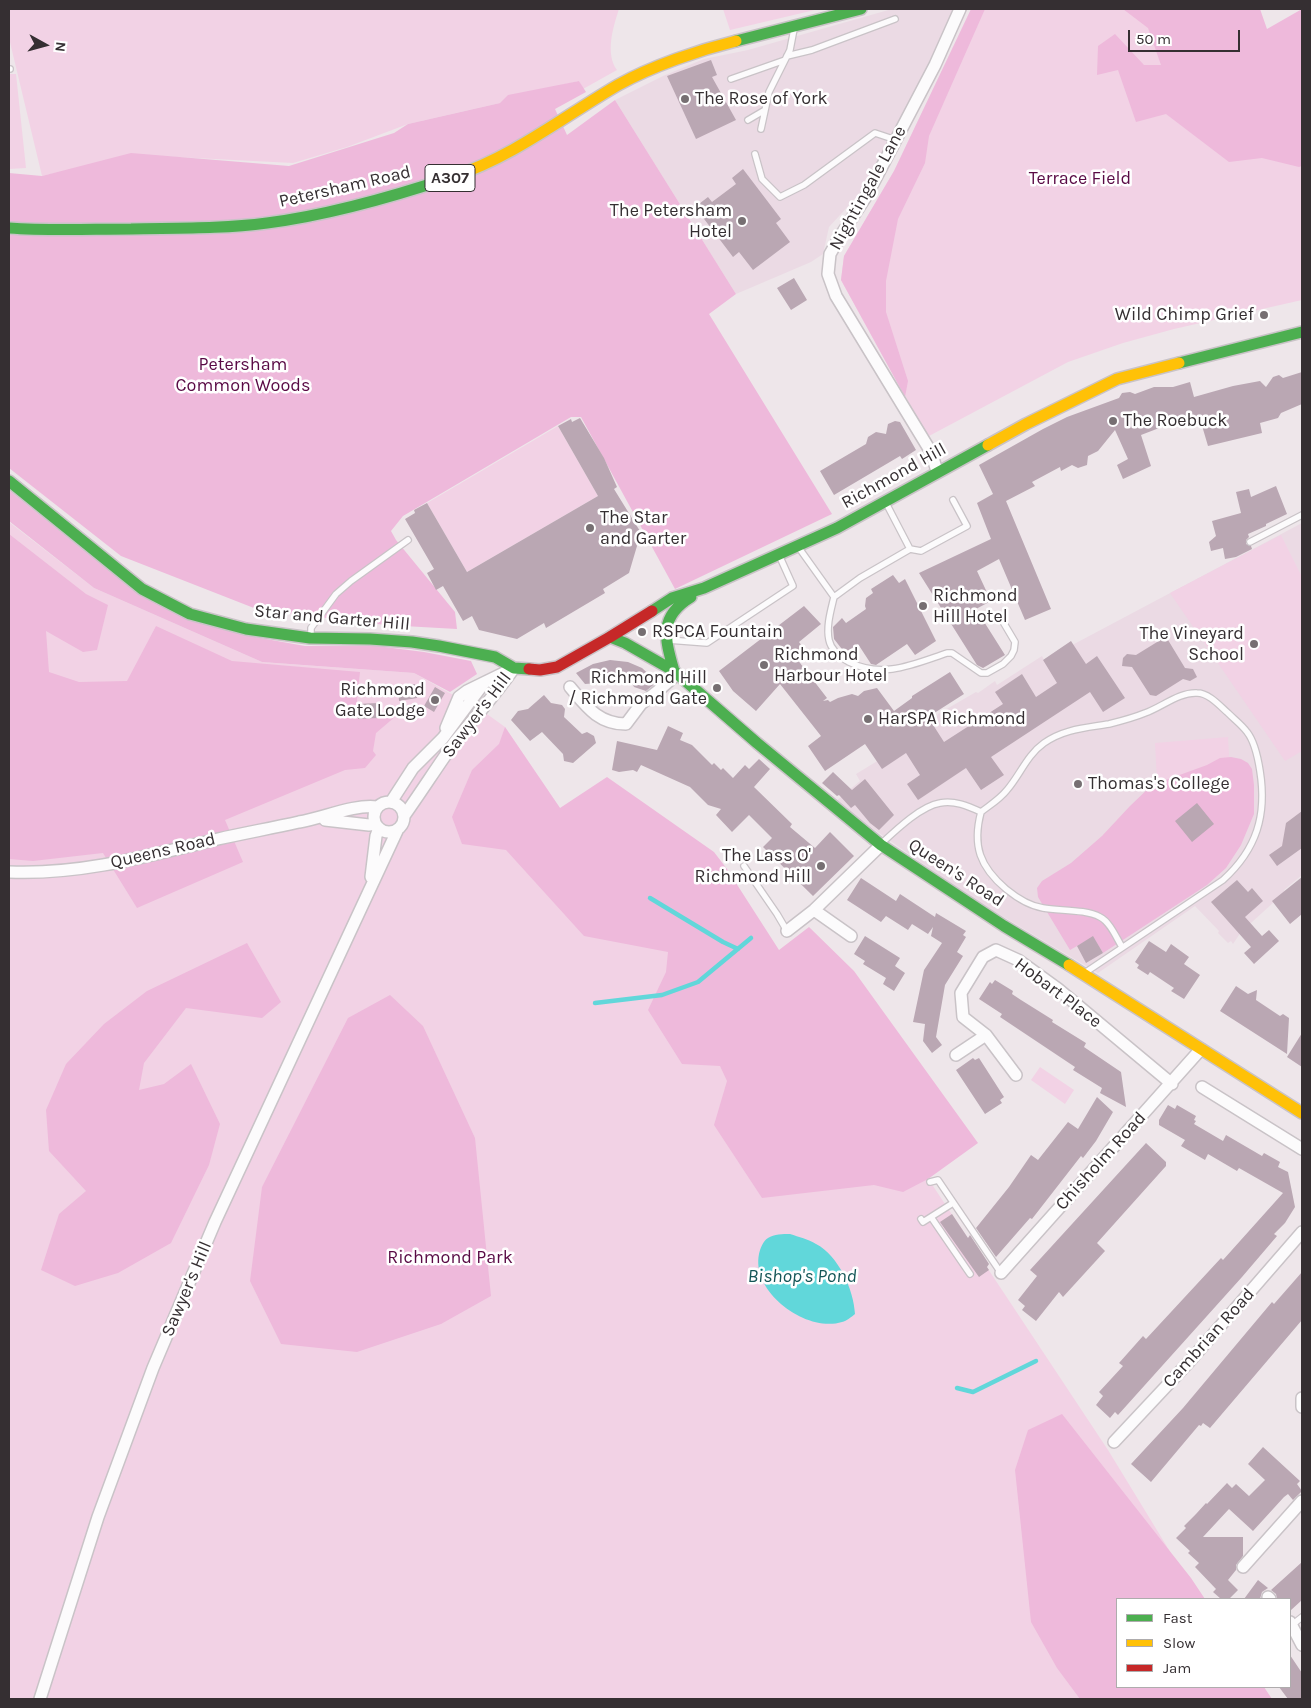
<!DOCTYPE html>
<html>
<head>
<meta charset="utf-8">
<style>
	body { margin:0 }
	#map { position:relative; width:1311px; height:1708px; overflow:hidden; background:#eee6ea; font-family:Karla,sans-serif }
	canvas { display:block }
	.frame { position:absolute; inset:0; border:10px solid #352f32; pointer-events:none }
	.legend { position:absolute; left:1116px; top:1598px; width:175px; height:90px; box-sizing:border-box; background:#fff; border:1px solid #aeacad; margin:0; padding:6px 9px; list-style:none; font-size:15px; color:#352f32 }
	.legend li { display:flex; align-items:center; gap:10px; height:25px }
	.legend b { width:25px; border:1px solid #aeacad }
	.north { position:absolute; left:20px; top:20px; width:50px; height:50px; -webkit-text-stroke:4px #fff; paint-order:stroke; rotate:97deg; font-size:14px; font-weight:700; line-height:20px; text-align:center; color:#352f32 }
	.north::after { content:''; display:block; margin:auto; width:18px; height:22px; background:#352f32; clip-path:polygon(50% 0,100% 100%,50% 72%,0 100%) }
	.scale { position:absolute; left:1128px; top:30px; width:112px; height:22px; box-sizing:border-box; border:2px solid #352f32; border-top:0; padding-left:6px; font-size:15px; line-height:18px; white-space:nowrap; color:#352f32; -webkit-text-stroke:4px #fff; paint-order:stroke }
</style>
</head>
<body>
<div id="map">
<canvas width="1311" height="1708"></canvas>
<div class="frame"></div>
<ul class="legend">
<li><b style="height:6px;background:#4caf50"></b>Fast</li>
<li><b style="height:6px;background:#ffc107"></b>Slow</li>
<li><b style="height:6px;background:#c62828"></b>Jam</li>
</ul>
<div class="north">N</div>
<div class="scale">50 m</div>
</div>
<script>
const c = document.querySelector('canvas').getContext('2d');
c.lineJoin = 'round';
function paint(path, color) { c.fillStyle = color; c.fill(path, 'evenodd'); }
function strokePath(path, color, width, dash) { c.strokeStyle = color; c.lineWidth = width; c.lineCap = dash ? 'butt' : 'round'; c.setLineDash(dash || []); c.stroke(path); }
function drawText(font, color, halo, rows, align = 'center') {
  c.font = font + ' Karla,sans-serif'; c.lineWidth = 5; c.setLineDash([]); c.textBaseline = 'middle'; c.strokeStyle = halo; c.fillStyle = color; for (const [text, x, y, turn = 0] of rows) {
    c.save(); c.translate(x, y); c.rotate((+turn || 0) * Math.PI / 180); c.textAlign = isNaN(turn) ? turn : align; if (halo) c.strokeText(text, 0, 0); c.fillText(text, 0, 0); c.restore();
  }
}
const built = new Path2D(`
	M892,9H956L929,67L861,192L829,227L823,254L811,262L736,294L615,100L663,76L704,59L748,50Z
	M1302,523V875L1284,890L1285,892L1241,932L1233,944L1231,941L1228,943L1218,933L1219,931L1195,906L1098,973L970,897L835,802L860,781L856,774L879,760L936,718L938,714L976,692L978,693L995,681L997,685L1042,656L1044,660Z`);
const green = new Path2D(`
	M9,9H619C613,27 605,54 617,70L583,89L579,81L549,88L500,103L408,124L347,147L293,163L136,155L42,176L9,38Z
	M723,9H819L730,30Z
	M972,9H1214L1302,142V300L1174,329L1123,343L1068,362L929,436L919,421L841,280L844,256L894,171Z
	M9,74H16L26,168L9,169Z
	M558,426L598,496L467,572L427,503Z
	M9,522L94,588L262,662L414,673L487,714L505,727L560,808L713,854L1108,1450L1199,1599H1117V1687L1260,1699H9Z
	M1281,535L1302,577V751L1285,761L1170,593Z
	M1228,737L1230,774L1157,780L1155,743Z
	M1040,1067L1074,1090L1065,1104L1031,1080Z`);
const forest = new Path2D(`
	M971,9H985L929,136L925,163L898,219L886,281V312L908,381L905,397L841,280L844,256L894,171Z
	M1123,9H1260L1267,29L1302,9V166L1299,167L1262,158L1229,162L1166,114L1136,122L1118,70L1097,75L1098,46L1115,34L1144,65H1161L1148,28Z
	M579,81L586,92L555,109L567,135L615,100L736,294L709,314L832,514L675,589L581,417H571L403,516L391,531L396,540L455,612L457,629L386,625L259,610L121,556L9,468V173L42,176L131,153L289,166L394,133L408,124L500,103L508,95Z
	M9,490L134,591L255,637L305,646H377L424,652L471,661L477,674L450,692L414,673L262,662L94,588L9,521Z
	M9,534L86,594L108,605L97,650L83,652L46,631L49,672L79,682L127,681L156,626L232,661L360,672L355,719L377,718L391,704L403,710L376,733L373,751L376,755L365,768L345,770L225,820L243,862L137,908L103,853L33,861L9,859Z
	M505,727L560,808L607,777L714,852L727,869L779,950L809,927L854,971L978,1143L928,1179L903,1192L874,1185L762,1198L714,1125L727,1081L720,1066L682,1064L648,1010L666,972L668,952L584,936L506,850L462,844L452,817L472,770L499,744Z
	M1231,757L1241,759L1248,763L1252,769L1254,785V814L1241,845L1226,868L1207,885L1103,953L1093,937L1070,950L1038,897L1037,888L1042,881L1071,863L1102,836L1130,806L1152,785L1207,765L1220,758Z
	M247,943L281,1002L262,1018L186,1008L144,1063L139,1090L164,1084L191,1064L220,1124L209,1165L171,1243L118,1273L75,1286L41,1270L59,1214L86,1191L49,1151L46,1110L66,1064L104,1024L147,991Z
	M390,995L423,1026L475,1138L491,1296L441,1324L357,1352L281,1344L250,1281L262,1187L348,1018Z
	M1062,1414L1191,1578L1205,1599H1117V1687H1264L1272,1699H1080L1057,1668L1031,1622L1015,1470L1028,1430Z`);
const water = new Path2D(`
	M790,1234C799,1237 808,1239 816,1244C838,1255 854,1290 855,1314C851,1317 847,1321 842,1322C807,1333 751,1293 759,1254C760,1249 763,1241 768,1238C774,1234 783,1234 790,1234Z`);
const stream = new Path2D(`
	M650,898L723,942L738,949
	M595,1003L662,995L698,982L751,938
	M957,1388L973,1392L1036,1361`);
const building = new Path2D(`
	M711,60L717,75L712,77L736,120L696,139L667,76Z
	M743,169L781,219L776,223L790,242L753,270L739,252L733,257L695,207L708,197L712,202L736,184L732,178Z
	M794,278L807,300L791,310L777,288Z
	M1302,372V404L1281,413L1278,418L1260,423L1262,433L1208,446L1200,419L1167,425L1141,435L1151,466L1123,479L1117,465L1128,459L1115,430L1098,451L1088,456L1087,465L1078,468L1072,465L1061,471L1060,467L1032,482L1035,486L1006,501L1051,609L1025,620L999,559L977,571L991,601L976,609L1005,655L983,668L977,665L919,573L991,539L977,503L993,494L979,465L1043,429L1067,417L1119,398L1122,393L1130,392L1135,394L1154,387H1173L1190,382L1194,397L1233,386L1260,381L1266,387L1273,377L1279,375L1283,378Z
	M580,418L604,458L617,487L614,489L643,536L635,541L637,546L629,573L603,589L605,593L546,628L544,623L517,639L479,630L472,616L463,621L443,586L436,590L427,573L434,569L405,519L415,513L414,510L427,503L467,572L598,496L558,426L571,419L572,422Z
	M895,421L900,422L916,450L902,459L900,456L834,495L820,471L866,444L868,437L876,432L886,434L888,424Z
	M1276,486L1287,514L1266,524V526L1248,534L1249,537L1246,540V544L1251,546L1252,549L1236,557L1225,559L1223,548L1211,551L1209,542L1216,536L1212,521L1241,513L1236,492L1249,489L1251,497Z
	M893,575L899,583L905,579L936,641L915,655L907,644L876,665L871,664L858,644L845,653L834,639L833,627L842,618L846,623L866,609L865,606L866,598L873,593L871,589Z
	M804,606L821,624L799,642L806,651L797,659L827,698L823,701L828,700L830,702L838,698L852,694L858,696L864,691L877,688L894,711L912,698V696L950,672L964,694L928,717L944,742L1003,704L995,692L1022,674L1036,697L1057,683L1043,660L1071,641L1086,664L1097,656L1125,698L1103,712L1090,692L991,757L1004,775L981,790L966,768L918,800L907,784L920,775L906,753L882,769L865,744L825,771L808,746L821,736L780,684L756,711L733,691L719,671Z
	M1162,639L1168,640L1185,668L1193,669L1197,677L1190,681L1183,679L1156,696L1150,695L1132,667L1122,666L1123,658L1127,654L1136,655Z
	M610,660L628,662L642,668L657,682L646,691L634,687L629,677L616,680L606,674L598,683L585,684L576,673L593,664Z
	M415,684L417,698L399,701L398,687Z
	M435,687L445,693L434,712L424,706Z
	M544,695L551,703L562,705L565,709L564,717L582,734L587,732L594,736L596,743L573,763L564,761L563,754L542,732L530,741L511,720L518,711L528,709Z
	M378,703V718L358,719L357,704Z
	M668,726L683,733L680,740L692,745L712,765L714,763L721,770L723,768L733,778L745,765L749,769L759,759L770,769L754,787L792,824L790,827L815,848L830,832L854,856L813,896L763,847L772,838L749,815L732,832L716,815L721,809L708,805L690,787L641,765L637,772L633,770L619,772L612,770L617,741L657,750Z
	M833,772L852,790L865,779L894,815L879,830L870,823L855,805L851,808L839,795L837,796L822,783Z
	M1197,803L1214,824L1192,842L1175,821Z
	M1302,811V848L1277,866L1269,855L1282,846L1286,823Z
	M1302,877V914L1290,924L1272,901Z
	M861,878L896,901L900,894L935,917L936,913L966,931L963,935L966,937L957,952L963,956L945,985L936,1037L942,1045L932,1053L923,1041L925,1024L913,1022L924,970L942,943L931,936L933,927L928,934L912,924L908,930L886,916L881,922L847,900Z
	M1237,880L1248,892L1252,888L1263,901L1245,917L1262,936L1269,930L1279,941L1254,964L1244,953L1251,947L1211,902Z
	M865,936L900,958L895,966L905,973L894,991L883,984L886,978L863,964L865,961L854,954Z
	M1093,936L1103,953L1086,963L1077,946Z
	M1149,941L1166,952L1171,944L1189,957L1184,964L1200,975L1184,999L1171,991L1174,988L1150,972L1148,975L1137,968L1139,965L1135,962Z
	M995,980L1013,991L1012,994L1021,1000L1053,1020L1052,1022L1086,1043L1084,1047L1121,1072L1126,1107L1100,1093L1102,1088L1073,1070L1075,1067L1000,1017L1002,1014L979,999L990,982L992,984Z
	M1236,986L1248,994L1257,990L1256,1000L1280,1016L1283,1014L1289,1018L1287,1054L1220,1011Z
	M1302,1033V1067L1287,1057Z
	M973,1058L975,1060L979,1058L1004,1097L1000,1100L1002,1103L985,1114L956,1070Z
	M1097,1097L1113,1112L1096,1141L1083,1158L1081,1156L1032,1219L1030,1218L996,1257L976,1228L1009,1187L1031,1155L1038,1160L1068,1122L1078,1129Z
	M1168,1105L1175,1109L1177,1105L1196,1116L1194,1120L1196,1121L1194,1124L1223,1141L1226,1135L1262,1156L1264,1153L1280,1162L1278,1167L1288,1172L1295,1207L1285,1223L1274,1234L1277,1236L1242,1277L1118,1415L1115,1412L1110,1418L1096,1405L1103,1396L1099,1392L1123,1366L1119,1363L1143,1336L1146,1339L1221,1258L1223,1260L1283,1193L1239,1168L1237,1171L1208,1154L1205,1160L1181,1146L1185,1140L1159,1125V1120Z
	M1146,1143L1166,1162V1166L1097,1243L1105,1251L1063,1297L1059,1292L1036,1321L1022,1310L1025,1306L1018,1300L1037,1276L1030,1270Z
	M952,1214L968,1238L970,1235L989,1264L987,1267L989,1270L979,1277L940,1222Z
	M1302,1272V1320L1210,1428L1203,1423L1201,1426L1199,1425L1151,1482L1131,1464L1183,1408L1272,1302L1274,1304Z
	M1263,1447L1300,1481L1297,1484L1302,1491L1293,1500L1288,1494L1284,1497L1253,1531L1229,1509L1203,1537H1243V1556L1236,1565V1570L1228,1580L1238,1590L1229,1599H1221L1213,1592L1216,1589L1195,1567L1199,1563L1188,1553L1190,1551L1176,1538L1186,1528L1184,1526L1196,1514L1206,1503L1207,1504L1227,1483L1232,1488L1236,1484L1249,1496L1265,1480L1248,1464Z
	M1302,1562V1600L1290,1611V1599H1277L1276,1594L1271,1590Z
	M1258,1580L1268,1588L1262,1592L1260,1599H1244Z
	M1290,1655L1302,1673V1699H1288L1279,1687H1290Z`);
const lane = new Path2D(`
	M787,56L812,50L895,19
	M9,69H10
	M731,79L785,60L790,50L794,29
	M748,120L765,110
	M761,129L769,92L785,60
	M755,154L762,179L780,197L804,185L875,133L896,140
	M953,500L967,526L921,551L910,549L860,578L834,597C831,610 826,626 829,640C831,650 840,657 849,662C883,679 914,664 947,653H952L981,673H987L1003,664L1011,656L1014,650L1015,642L999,615
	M886,503L910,549
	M1250,542L1302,515
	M799,548L834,597
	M311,636V628L336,594L351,581L408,540
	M668,640L707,643L793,586L779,555
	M882,843C896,830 921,806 940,803C954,800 968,806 981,812
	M744,866L777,914L787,931
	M1086,972L1223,880C1257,849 1267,815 1260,771C1258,758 1255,742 1247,732C1242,725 1234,719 1228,713C1220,706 1209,693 1197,693C1179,692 1162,707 1145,713C1133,718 1121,721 1109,724C1085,728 1064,729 1044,743C1027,755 1020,775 1007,790C1000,799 990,805 981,812C972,846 980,867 1006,889C1017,898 1030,906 1043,908C1060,911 1085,909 1100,917C1110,922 1116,937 1122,947
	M930,1182L938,1180L1001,1273
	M931,1217L970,1274
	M921,1219L923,1222L953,1203
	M1292,1625L1302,1617`);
const street = new Path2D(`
	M937,471L931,452L836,296L828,274L830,254L841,235L867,195L935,65L960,9
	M570,687C586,706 598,724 626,724L641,704L659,690L677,674
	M446,728L459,697L467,691L512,669
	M374 817a15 15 0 1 1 30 0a15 15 0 1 1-30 0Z
	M391,802L413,768L443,738L484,683
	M404,816C421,792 437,767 454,743C474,718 496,694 514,668
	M325,820L369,825L375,824
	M9,872C81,875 148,856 218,839C245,833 272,828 299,822C323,818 354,804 377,807
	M371,877L376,836L379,828
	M814,910L851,936
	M787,931L814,910L881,845
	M956,1055L986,1035
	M1016,1075L986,1035L963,1017L961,993L983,957L996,950L1018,960L1058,989L1172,1084
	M1202,1087L1302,1149
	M1001,1273L1201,1049
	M1302,1398V1407
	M1114,1442L1189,1362L1302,1232
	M1243,1567L1302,1501
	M1268,1597L1270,1599
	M1290,1622L1302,1645
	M40,1699L98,1517L153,1368L215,1222L397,831`);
const fast = new Path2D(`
	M736,41L861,9
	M9,228C50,231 90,229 131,229C176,228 222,229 267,223C330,215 392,197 452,177
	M1179,363L1302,332
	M9,481L142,589L190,614L246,629L310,638L370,639L412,642L439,646L495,657L514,668L529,669
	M652,611L672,598L704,588L837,528L988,445
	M610,637L625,643L674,671L757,743L881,845L1004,926L1069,965
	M674,671C665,639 658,617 691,597`);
const slow = new Path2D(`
	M452,177C513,157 563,117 618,85C652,66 699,50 736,41
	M988,445L1026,424L1117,379L1179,363
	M1069,965L1302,1113`);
const jam = new Path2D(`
	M529,669L540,670L557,667L610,637L652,611`);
const markers = [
	[685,99,5,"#766f72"],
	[742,221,5,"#766f72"],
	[1264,315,5,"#766f72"],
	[1113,421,5,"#766f72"],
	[590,528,5,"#766f72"],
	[923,606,5,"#766f72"],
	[642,632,5,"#766f72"],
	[1254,644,5,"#766f72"],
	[764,665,5,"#766f72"],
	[717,688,5,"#766f72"],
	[435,700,5,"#766f72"],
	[868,719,5,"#766f72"],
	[1078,784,5,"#766f72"],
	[821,866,5,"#766f72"]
];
const shields = [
	[450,178,50]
];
const shieldNames = [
	["A307",450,178]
];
const poiNames = [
	["The Rose of York",695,99],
	["The Petersham",732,211,"right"],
	["Hotel",732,232,"right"],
	["Wild Chimp Grief",1254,315,"right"],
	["The Roebuck",1123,421],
	["The Star",600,518],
	["and Garter",600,539],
	["Richmond",933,596],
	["Hill Hotel",933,617],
	["RSPCA Fountain",652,632],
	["The Vineyard",1244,634,"right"],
	["School",1244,655,"right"],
	["Richmond",774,655],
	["Harbour Hotel",774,676],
	["Richmond Hill",707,678,"right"],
	["/ Richmond Gate",707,699,"right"],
	["Richmond",425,690,"right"],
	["Gate Lodge",425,711,"right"],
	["HarSPA Richmond",878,719],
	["Thomas's College",1088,784],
	["The Lass O'",811,856,"right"],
	["Richmond Hill",811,877,"right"]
];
const parkNames = [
	["Terrace Field",1080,179],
	["Petersham",243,365],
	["Common Woods",243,386],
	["Richmond Park",450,1258]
];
const streetNames = [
	["Petersham Road",345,187,-13],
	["Nightingale Lane",868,188,-61],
	["Richmond Hill",894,476,-29],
	["Star and Garter Hill",332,618,5],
	["Sawyer's Hill",477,715,-53],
	["Queens Road",163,851,-13],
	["Queen's Road",956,873,33],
	["Hobart Place",1058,993,37],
	["Chisholm Road",1101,1161,-48],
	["Sawyer's Hill",187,1289,-67],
	["Cambrian Road",1209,1338,-48]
];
const waterNames = [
	["Bishop's Pond",802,1277]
];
paint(built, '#ebdae4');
paint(green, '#f2d2e5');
paint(forest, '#eeb9db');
paint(water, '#61d7da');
strokePath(stream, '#61d7da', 4.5);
paint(building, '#baa7b3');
strokePath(lane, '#c9c3c7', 8);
strokePath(street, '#c9c3c7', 14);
strokePath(fast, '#c9c3c7', 14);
strokePath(slow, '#c9c3c7', 14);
strokePath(jam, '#c9c3c7', 14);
strokePath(lane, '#fcfbfc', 5.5);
strokePath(street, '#fcfbfc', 11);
strokePath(fast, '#4caf50', 11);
strokePath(slow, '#ffc107', 11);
strokePath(jam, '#c62828', 11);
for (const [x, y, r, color] of markers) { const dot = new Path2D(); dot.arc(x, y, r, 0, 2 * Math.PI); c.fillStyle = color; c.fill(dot); strokePath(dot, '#fff', 2); }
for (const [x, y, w] of shields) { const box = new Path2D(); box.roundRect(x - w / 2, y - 13.5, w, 27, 4); c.fillStyle = '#fff'; c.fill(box); strokePath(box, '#352f32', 1); }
drawText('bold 16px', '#352f32', null, shieldNames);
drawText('18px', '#352f32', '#fff', poiNames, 'left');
drawText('18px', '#590a45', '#fff', parkNames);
drawText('18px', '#352f32', '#fff', streetNames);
drawText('italic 19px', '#145657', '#fff', waterNames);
</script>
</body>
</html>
